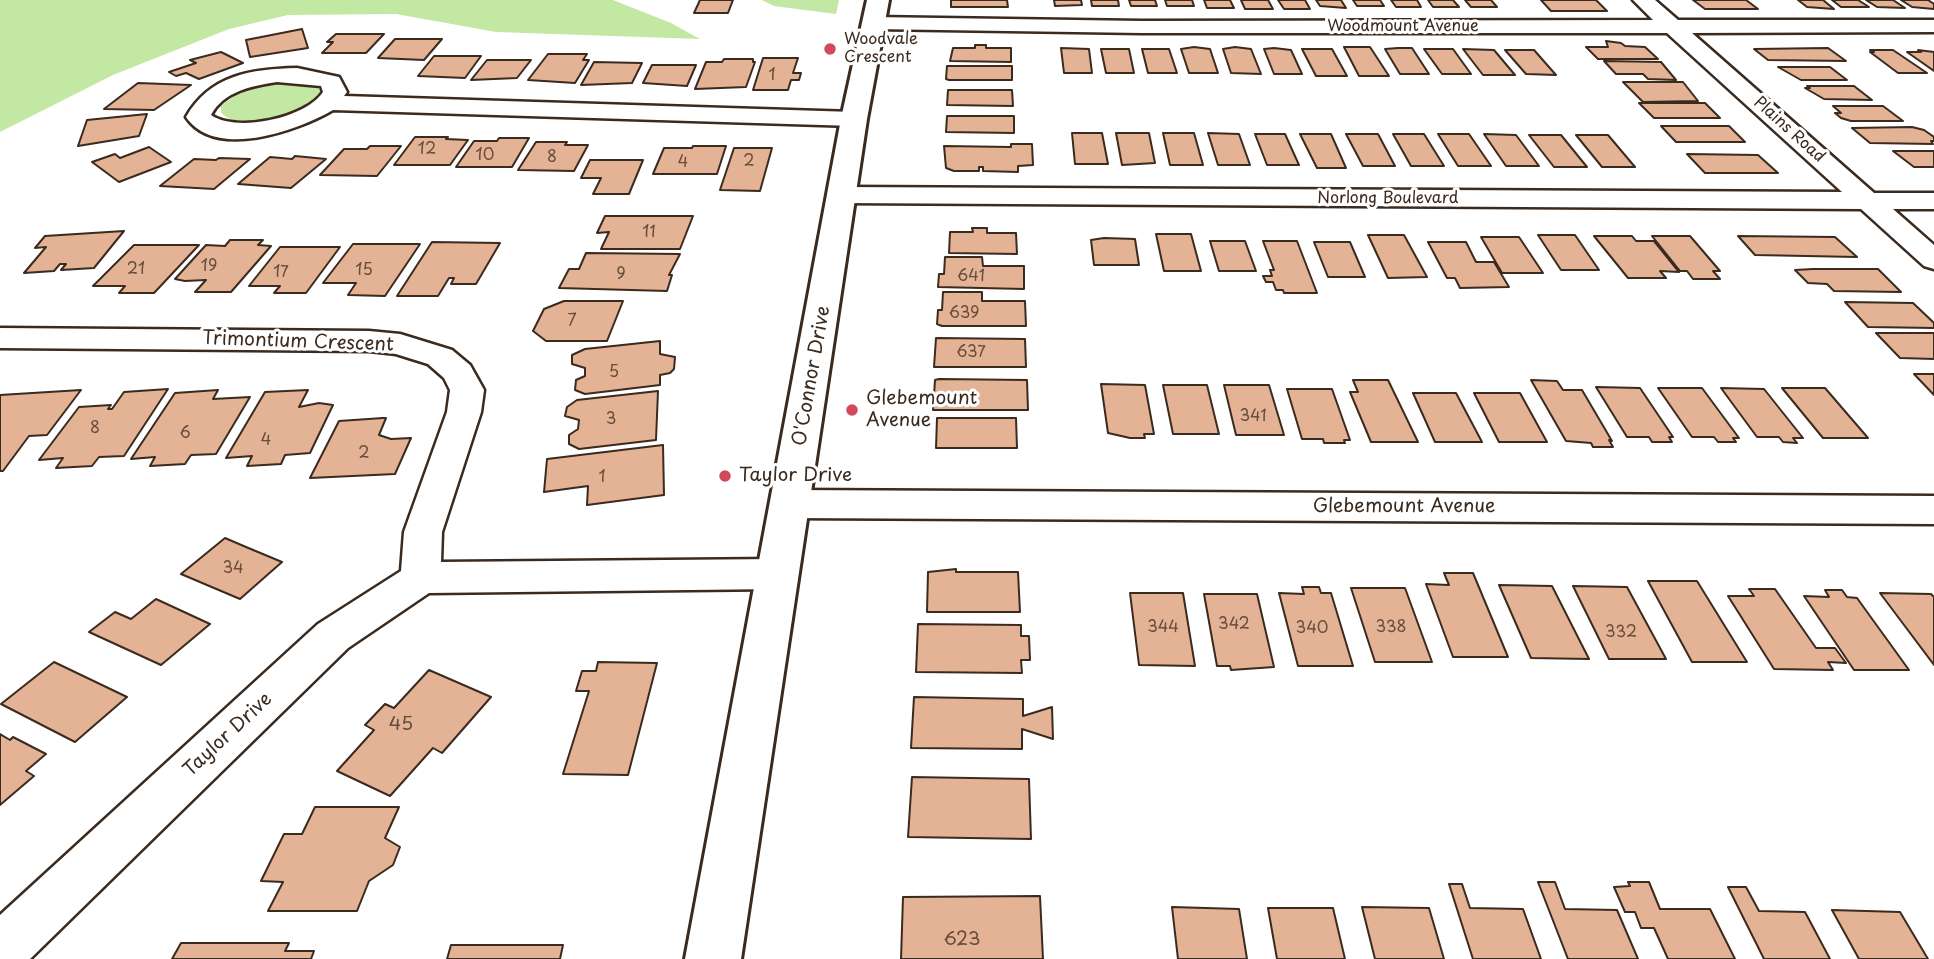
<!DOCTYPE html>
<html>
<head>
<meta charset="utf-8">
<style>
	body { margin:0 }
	canvas { display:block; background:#fff }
</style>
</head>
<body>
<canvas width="1934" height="959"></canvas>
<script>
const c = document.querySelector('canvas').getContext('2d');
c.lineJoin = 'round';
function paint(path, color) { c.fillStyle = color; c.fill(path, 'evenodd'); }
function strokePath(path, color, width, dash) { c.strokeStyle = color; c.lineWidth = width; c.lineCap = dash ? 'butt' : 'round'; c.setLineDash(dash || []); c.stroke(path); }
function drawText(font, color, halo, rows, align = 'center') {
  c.font = font + ' "Playpen Sans",sans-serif'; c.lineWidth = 6; c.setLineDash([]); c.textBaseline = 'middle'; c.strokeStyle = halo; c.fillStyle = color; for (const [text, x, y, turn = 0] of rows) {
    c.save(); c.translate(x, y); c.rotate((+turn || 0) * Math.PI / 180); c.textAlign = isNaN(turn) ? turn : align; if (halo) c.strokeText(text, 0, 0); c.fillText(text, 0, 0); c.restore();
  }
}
const green = new Path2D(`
	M0,0H613L671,23L700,39L496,32L396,14L288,15L229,29L113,75L0,132Z
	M762,0H839L836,14L774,6Z
	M281,81L316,85L320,90V96C302,117 243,134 221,113V106L238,93Z`);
const building = new Path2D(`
	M700,0H733L728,13H694Z
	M951,0H1007L1008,7H951Z
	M1054,0H1081L1082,5L1055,6Z
	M1091,0H1118L1119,6H1092Z
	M1129,0H1155L1157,6H1131Z
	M1165,0H1192L1194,6H1167Z
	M1204,0H1230L1234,8H1207Z
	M1241,0H1268L1273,9H1245Z
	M1278,0H1305L1310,9H1284Z
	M1316,0H1341L1346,8L1320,6Z
	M1353,0H1380L1384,6H1357Z
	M1391,0H1417L1421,7H1396Z
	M1428,0H1453L1459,7H1433Z
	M1465,0H1491L1497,7H1471Z
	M1541,0H1596L1607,11H1551Z
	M1693,0H1746L1758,9H1705Z
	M1798,0H1823L1834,9L1807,7Z
	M1832,0H1858L1869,7H1841Z
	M1866,0H1893L1905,8L1877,7Z
	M1901,0H1928L1934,4V9L1912,7Z
	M302,29L308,48L250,57L246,40Z
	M336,34H384L366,53H322L333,42H327Z
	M395,39H442L424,60L378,58Z
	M1606,41L1621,43L1625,46L1645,47L1658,59H1598L1586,47H1608Z
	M975,45H986V48H1011V62L950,61L953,48H975Z
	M1194,47L1210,49L1218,73H1189L1181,49Z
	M1235,47L1251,49L1261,74L1231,73L1223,49Z
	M1344,47H1370L1389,76H1359Z
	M1061,48L1089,49L1092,73H1064Z
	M1274,48L1291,50L1302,74H1274L1264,49Z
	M1398,48H1412L1429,74H1400L1385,49Z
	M1828,48L1846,61L1768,60L1754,49Z
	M1101,49H1129L1134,73H1106Z
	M1142,49H1169L1177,73H1148Z
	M1302,49H1332L1347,76H1316Z
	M1424,49H1453L1471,74H1442Z
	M1463,49L1494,50L1515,75H1483Z
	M1505,50H1534L1556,75L1526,74Z
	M1870,50H1893L1927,73H1898L1870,52H1874Z
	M1918,50L1934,52V71L1907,52H1921Z
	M221,52L243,63L199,79L186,73L176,76L169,72L196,63L190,60Z
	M548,54H587L583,60H589L575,83L528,80Z
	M434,56H481L465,78L418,76Z
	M763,58H798L793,73H801L799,80H791L788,90H753Z
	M724,59H753V62H755L746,87L695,89L706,62H722Z
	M487,60H531L517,78L471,80Z
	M1604,61L1661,62L1676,80L1648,79L1643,74H1616Z
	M594,62L642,63L632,83L581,85Z
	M652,65H696L687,86L643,83Z
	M947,66H1012V80H949L946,79Z
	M1778,67H1830L1847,80H1801Z
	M1623,82H1683L1698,101L1643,102Z
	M138,83L191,85L154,110L104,109Z
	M1807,86H1854L1872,100L1824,99L1805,88H1810Z
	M948,90H1012L1013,106L947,105Z
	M1639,103H1705L1720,118H1654Z
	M1833,106H1883L1903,121H1851L1841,118L1835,113H1841Z
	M147,114L139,136L78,146L87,120Z
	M947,116H1014V133L946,132Z
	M1661,126H1729L1745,142H1676Z
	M1912,127L1924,130L1934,137V141H1931L1933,144L1870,143L1852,128Z
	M1072,133H1102L1108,164H1075Z
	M1116,133H1149L1155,163L1122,165Z
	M1163,133H1194L1203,165H1170Z
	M1208,133L1239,134L1250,165H1218Z
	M1255,134H1285L1299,165H1267Z
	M1300,134H1331L1346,168H1317Z
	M1346,134H1378L1395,166H1363Z
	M1393,134H1424L1444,166H1411Z
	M1438,134H1469L1491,166H1458Z
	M1484,134L1516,135L1539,166H1506Z
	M1529,135H1561L1587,167H1554Z
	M1576,135H1608L1635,167H1602Z
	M415,137H448L446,139L468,140L450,165H394Z
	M499,138H529L512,167H456L474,141H497Z
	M536,142H567L565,145H588L574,171L518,170Z
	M1011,144H1032L1033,165L1018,166V172L983,171V167H979V171H954L946,168L944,146L1011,147Z
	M370,146H401L377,176L320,175L344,149H367Z
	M693,146H726L717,174H653L664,148H692Z
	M149,147L171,162L119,182L92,162L115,154L120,158Z
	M734,148H772L760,191L720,190Z
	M1893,151H1934V167H1914Z
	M1687,154L1758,155L1778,173H1705Z
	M295,156L326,159L291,188L238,184L270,157L292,159Z
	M219,158L250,159L214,189L160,186L194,159L216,160Z
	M590,160H643L629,194H593L601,178H581Z
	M605,216H693L680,249H601L609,232L597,233Z
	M972,228H987V233H1016L1017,254L949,253L950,232H973Z
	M124,231L94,268L61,270L66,264H60L54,271L24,273L46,247L35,248L45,236Z
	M1156,234H1191L1201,271H1164Z
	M1368,235H1404L1427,277L1388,278Z
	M1538,235H1575L1599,270H1561Z
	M1594,236H1632L1636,241H1654L1679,272L1660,271L1666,278H1628Z
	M1652,236H1690L1720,271H1713L1720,279H1693L1687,271H1680Z
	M1738,236L1835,237L1857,257L1755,255Z
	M1481,237H1519L1543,273H1502Z
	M1104,238L1135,239L1139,265H1094L1091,240Z
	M230,240H263L258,245L271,246L231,292H195L206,280L185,281L175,279L206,245L225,246Z
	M1210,241H1245L1256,271H1219Z
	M1263,241H1297L1317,293H1284L1283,290H1276L1273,282H1266L1263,276H1272L1270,270H1274Z
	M432,242L500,243L476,284H451L454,278H449L438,296H397Z
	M1314,242H1350L1365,277H1328Z
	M1428,242H1466L1476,262H1494L1509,287L1460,288L1455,278H1447Z
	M353,244H420L385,296L348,295L356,283H323Z
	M134,245H199L154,293H119L125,286H93Z
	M280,247H340L306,293H274L280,286H249Z
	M586,253L680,254L669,275H672L667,291L559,288L569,269H579Z
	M945,257H982L983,266H1024V289L938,287L939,274H944Z
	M1813,269H1878L1901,292L1834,291L1827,284L1808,283L1795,270Z
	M943,292H982V301H1025L1026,326H942L937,324L938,310H942Z
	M564,301H623L607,341H546L533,331L544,309Z
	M1845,302L1913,303L1934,323V328L1868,327Z
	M1876,333H1934V359L1900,358Z
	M936,338L1025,339L1026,367H934Z
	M660,341V354L675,357L674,369L670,373L660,375V385L585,394L575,390L576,380L585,376V368L572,364V355L585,349Z
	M1914,374H1934V395Z
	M939,379L1027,380L1028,410H933L935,380Z
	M1353,380H1388L1418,442H1371L1350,392H1358Z
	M1531,380L1557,381L1563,390H1582L1612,441L1609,440L1613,447H1593L1591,443L1566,441Z
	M1101,384L1145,385L1154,434H1144L1145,438H1130L1108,433Z
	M1163,385H1207L1219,434H1173Z
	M1224,385H1269L1284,435H1236Z
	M1596,387L1640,388L1673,437H1669L1672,442H1652L1649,437H1627Z
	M1658,388H1702L1739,438H1733L1736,442H1718L1714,437H1692Z
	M1721,388L1764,389L1803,438H1793L1797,443L1783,442L1779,437H1757Z
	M1782,388H1825L1868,438H1823Z
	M168,389L124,456L99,457L92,466L56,468L63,458L39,460L79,407L111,405L108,409H112L124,392Z
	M1287,389H1332L1350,440H1344L1345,443H1324L1323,439H1302Z
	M81,390L47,435L29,436L3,471H0V395Z
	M218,390L213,399L250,397L216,454L191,455L185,464L150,466L155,457L131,459L175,393Z
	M308,390L299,407L319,403L333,405L310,453L285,455L281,464L247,466L252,456L226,458L265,392Z
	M658,391L656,440L579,449L569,444V435L578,429L579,420L565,416L567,407L577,400Z
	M1413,393H1456L1482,442H1435Z
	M1474,393H1520L1547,442H1499Z
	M383,418H386L379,435L391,439L411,438L395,474L310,478L339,421Z
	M937,418H1016L1017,448H936Z
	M663,445L664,495L587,505L588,486L544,492L547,459Z
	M225,538L246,547L282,562L240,599L181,574Z
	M956,569V572H1018L1020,612H927L928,572Z
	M1444,573H1473L1508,657H1453L1426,584L1449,585Z
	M1648,581H1697L1747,662H1692Z
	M1499,585L1552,586L1589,659L1531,658Z
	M1573,586L1627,587L1666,659H1609Z
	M1302,587H1319L1321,593H1331L1353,666H1298L1279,593L1304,594Z
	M1351,588H1405L1432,662H1375Z
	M1749,589H1775L1816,648H1835L1846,663L1828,662L1833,670L1774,669L1728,596H1754Z
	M1825,590H1842L1847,597L1857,598L1909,670H1854L1804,596L1829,597Z
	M1130,593H1183L1195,666L1139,665Z
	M1880,593L1931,594L1934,597V665Z
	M1204,594H1257L1274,667L1231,670L1230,666H1217Z
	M156,599L210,624L161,665L89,632L115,612L131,619Z
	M918,624L1021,625V636H1029L1030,660H1021L1022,673L916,672Z
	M54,662L127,697L75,742L1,704Z
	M598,662L657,663L628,775L563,774L589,691H576L582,671H596Z
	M429,670L491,697L442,753L433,748L390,796L337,771L374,730L365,725L385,704L394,708Z
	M914,697L1023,699V716L1052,707L1053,739L1022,729V749L911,748Z
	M0,734L10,740L13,737L46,754L26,771L34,776L0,805Z
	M912,777L1029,779L1031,839L908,837Z
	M315,807H399L385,838L400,847L393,865L369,881L357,911H268L283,882L261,881L284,834H302Z
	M1538,882H1555L1565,909L1617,910L1638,959H1568Z
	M1628,882H1649L1660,909H1710L1735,959H1668L1654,928H1641L1635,912H1625L1614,887L1630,886Z
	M1449,884H1462L1470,908L1523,909L1541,959H1473Z
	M1728,887H1746L1759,911L1805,912L1830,959H1764Z
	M1040,896L1043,959H901L903,897Z
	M1172,907L1239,909L1247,959H1178Z
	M1362,907L1429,908L1444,959H1375Z
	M1268,908H1333L1345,959H1277Z
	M1832,910L1900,912L1928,959H1859Z
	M181,943H289L285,951H314L311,959H172Z
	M451,945H563L560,959H447Z`);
const minor = new Path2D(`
	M1633,0H1655L1678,20H1934V32L1692,33L1874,193H1934V209H1893L1934,245V269L1924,266L1861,209L842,203L832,201L828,195L832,189L842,187L1842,192L1667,33H1142L873,29L866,27L862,23L866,19L873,17L1142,21L1653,20Z
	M297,68L339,77L347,92L344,96L854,112L863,114L866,119L863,124L854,126L333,110C297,131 215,160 186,117C210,75 251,69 297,68ZM277,82L321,86L323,92C306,118 237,133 211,115C224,91 252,86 277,82Z
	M0,328L369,331L400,334L452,350L470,365L484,390L481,412L442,532L441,562L778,559L792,563L798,574L792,585L778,589L429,593L348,648L30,959H0V915L318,624L401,571L404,532L447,412L450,390L444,378L428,364L396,354L369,351L0,348Z
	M790,490L1934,496V524L790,518L777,514L771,504L777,494Z`);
const secondary = new Path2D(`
	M867,0H889L867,119L741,959H685L841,119Z`);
const markers = [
	[830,49,7,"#d1495b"],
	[852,410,7,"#d1495b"],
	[725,476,7,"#d1495b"]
];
const farStreetnames = [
	["Woodmount Avenue",1403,27],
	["Plains Road",1789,130,42],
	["Norlong Boulevard",1388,199]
];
const farPoinames = [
	["Woodvale",844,40],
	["Crescent",844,58]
];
const numberNames = [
	["1",772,76],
	["12",427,150],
	["10",485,156],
	["8",552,158],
	["2",749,162],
	["4",683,163],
	["11",649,233],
	["19",209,267],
	["21",136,270],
	["15",364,271],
	["17",281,273],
	["9",621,275],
	["641",971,277],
	["639",964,314],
	["7",572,322],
	["637",971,353],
	["5",614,373],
	["341",1253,417],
	["3",611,420],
	["8",95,429],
	["6",185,434],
	["4",266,441],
	["2",364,454],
	["1",602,478],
	["34",233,569],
	["342",1234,625],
	["344",1163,628],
	["338",1391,628],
	["340",1312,629],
	["332",1621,633]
];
const streetNames = [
	["Trimontium Crescent",298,342,2],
	["O'Connor Drive",812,376,-80],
	["Glebemount Avenue",1404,507],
	["Taylor Drive",228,735,-43]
];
const poiNames = [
	["Glebemount",866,399],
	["Avenue",866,421],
	["Taylor Drive",739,476]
];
const nearNumbernames = [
	["45",401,725],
	["623",962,940]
];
paint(green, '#c3e8a3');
paint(building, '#e4b395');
strokePath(building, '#3b2a1e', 2);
strokePath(minor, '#3b2a1e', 5);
strokePath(secondary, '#3b2a1e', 6);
paint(minor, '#fff');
paint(secondary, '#fff');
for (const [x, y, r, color] of markers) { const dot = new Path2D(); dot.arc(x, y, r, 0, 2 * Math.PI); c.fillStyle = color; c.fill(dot); strokePath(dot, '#fff', 2.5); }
drawText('16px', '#3b2a1e', '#fff', farStreetnames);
drawText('16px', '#3b2a1e', '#fff', farPoinames, 'left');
drawText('16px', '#654c3c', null, numberNames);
drawText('19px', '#3b2a1e', '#fff', streetNames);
drawText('19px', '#3b2a1e', '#fff', poiNames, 'left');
drawText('19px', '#654c3c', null, nearNumbernames);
</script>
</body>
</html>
